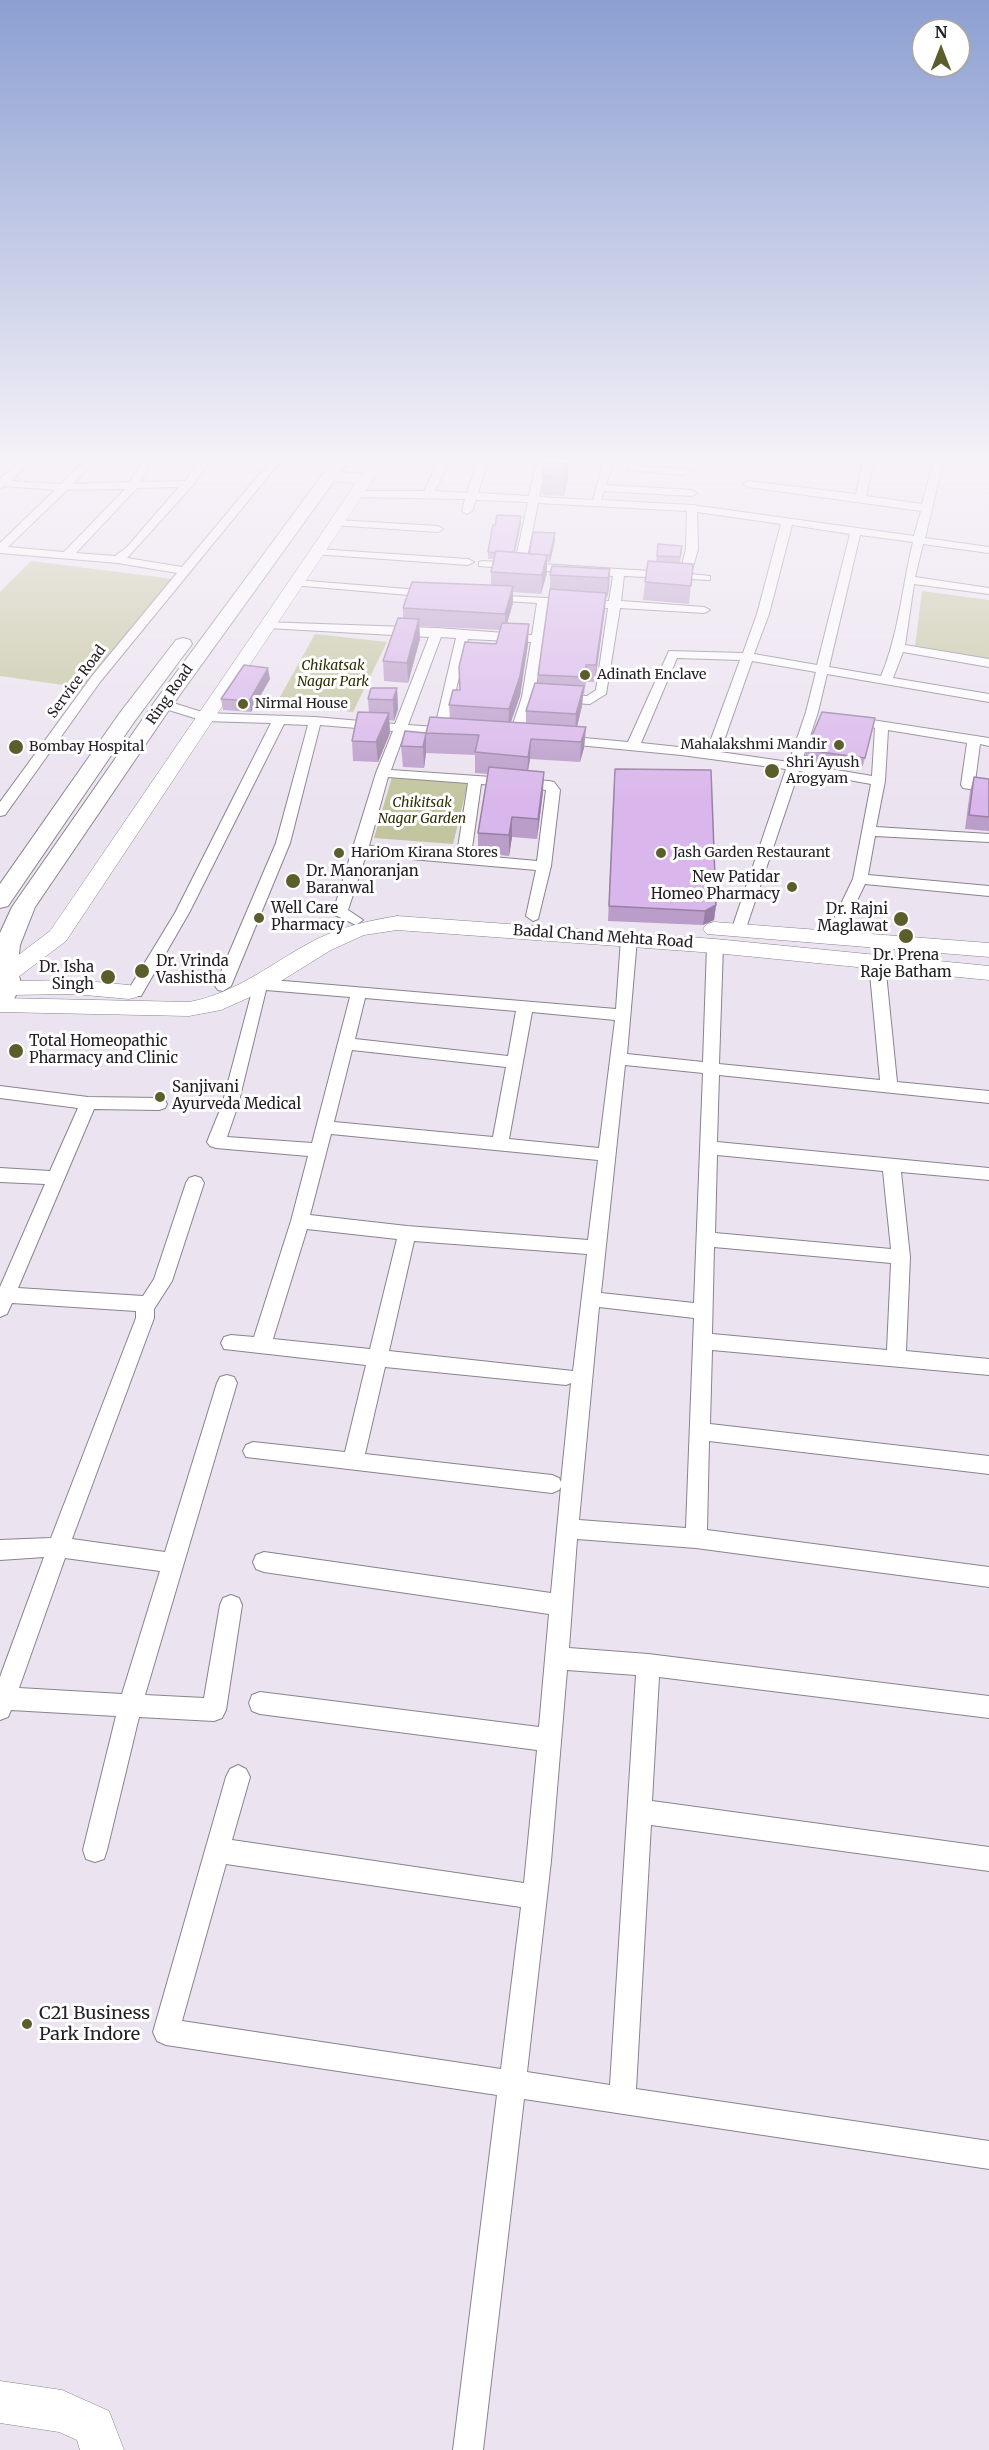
<!DOCTYPE html>
<html>
<head>
<meta charset="utf-8">
<style>
	body { margin:0 }
	#map { position:relative; width:989px; height:2450px; overflow:hidden; background:#ece3f0; font-family:Merriweather,serif }
	canvas { display:block }
	.north { position:absolute; left:911px; top:18px; width:60px; height:60px; box-sizing:border-box; background:#fff; border:2px solid #a7a6a8; border-radius:50%; rotate:0deg; font-size:16px; font-weight:700; line-height:24px; text-align:center; color:#242025 }
	.north::after { content:''; display:block; margin:auto; width:21px; height:27px; background:#5b5d2b; clip-path:polygon(50% 0,100% 100%,50% 72%,0 100%) }
</style>
</head>
<body>
<div id="map">
<canvas width="989" height="2450"></canvas>
<div class="north">N</div>
</div>
<script>
const c = document.querySelector('canvas').getContext('2d');
c.lineJoin = 'round';
function paint(path, color) { c.fillStyle = color; c.fill(path, 'evenodd'); }
function strokePath(path, color, width, dash) { c.strokeStyle = color; c.lineWidth = width; c.lineCap = dash ? 'butt' : 'round'; c.setLineDash(dash || []); c.stroke(path); }
function drawText(font, color, halo, rows, align = 'center') {
  c.font = font + ' Merriweather,serif'; c.lineWidth = 6; c.setLineDash([]); c.textBaseline = 'middle'; c.strokeStyle = halo; c.fillStyle = color; for (const [text, x, y, turn = 0] of rows) {
    c.save(); c.translate(x, y); c.rotate((+turn || 0) * Math.PI / 180); c.textAlign = isNaN(turn) ? turn : align; if (halo) c.strokeText(text, 0, 0); c.fillText(text, 0, 0); c.restore();
  }
}
const green = new Path2D(`
	M31,561L174,579L84,688L0,676V592Z
	M922,591L989,600V659L915,646Z
	M315,634L387,642L353,712L276,704Z
	M392,777L468,783L453,844L374,838Z`);
const street = new Path2D(`
	M18,463H29L11,481L61,484L82,463H93L73,484L130,482L141,463H151L140,482L185,481L198,463H208L192,486L127,558L182,567L269,463H279L100,682L5,815L0,816V802L92,676L177,573L118,563L0,553V543L55,490L5,486L0,488V479ZM179,487L127,547L115,556L76,553L137,488ZM125,489L64,552L8,547L67,490Z
	M438,463H448L435,491L467,493L477,463H487L478,493L529,496L536,463H546L539,497L593,500L603,463H613L606,485L692,490L697,493L692,496L604,491L601,500L692,505L914,536L921,511L748,487L743,484L748,481L856,494L863,463H873L866,496L922,504L933,463H943L925,538L989,547V553L923,544L915,577L989,588V594L914,584L905,645L989,659V667L903,652L893,678L989,694V702L827,674L818,712L801,764L872,776L875,728L866,724L872,720L989,738V746L980,744L975,782L989,784V792L963,788L961,785L967,743L888,730L885,781L876,827L989,834V842L875,836L868,875L989,886V896L865,884L838,940H828L825,937L853,879L871,784L799,771L745,931L743,934H733L731,931L786,769L681,755L557,743L556,740L557,737L562,736L628,742L669,651L743,653L757,614L781,524L697,512L698,549L691,574L710,576V580L624,576L621,601L704,607L710,610L704,613L620,608L606,694L590,704L533,701L521,736L520,739H510L509,736L522,697L531,642L468,639L447,728L456,732L450,736L405,732L391,770L549,781L554,782L560,790L551,866L538,919L533,921L526,916L536,870L366,855L348,910L363,920L356,925L335,915L333,912L376,773L393,731L320,725L290,843L231,986L223,991L218,990L215,986L276,843L308,725L284,724L189,913L141,996H129L127,992L175,913L271,723L204,721L159,707L157,704L159,701H167L205,713L315,717L395,724L429,637L267,628L261,624L263,622L437,628L532,635L537,603L489,600L485,599V595L609,601L613,576L479,566V562L483,561L515,563L528,502L476,500L472,511L467,514L462,511L465,499L356,497L351,494L356,491H424ZM538,503L687,511L686,549L680,573L526,563ZM792,525L850,534L817,665L754,654L769,614ZM860,535L913,542C902,587 899,634 881,676L829,667ZM548,604L608,608L596,690L587,696L535,694ZM441,637L456,638L435,727L408,725ZM677,658L740,660L707,750L641,743ZM752,661L816,672L806,712L789,762L720,752ZM388,777L468,783L457,854L369,846ZM481,784L546,790L537,861L471,855Z
	M632,465L684,469L689,472L684,475L628,470L627,468Z
	M336,520L438,526L443,529L438,532L332,525L331,523Z
	M317,549L468,559L474,562L468,565L313,554V550Z
	M296,580L432,591L438,594L432,597L292,585L290,583Z
	M629,934L637,939L627,1054L703,1062L707,946L715,941L723,946L719,1064L880,1080L869,963L877,958L885,963L897,1082L989,1091V1103L719,1075L717,1142L989,1168V1180L901,1172L910,1257L906,1351L989,1359V1375L712,1350L710,1424L989,1456V1474L709,1441L707,1530L989,1567V1587L696,1548L577,1539L569,1648L648,1654L989,1696V1718L659,1677L652,1801L989,1847V1871L651,1825L636,2089L989,2141V2169L524,2099L483,2450H453L497,2095L166,2045L157,2041L153,2032L226,1777L230,1769L238,1765L246,1769L250,1777L232,1840L524,1883L537,1750L260,1714L252,1711L249,1703L252,1695L260,1692L539,1727L549,1614L264,1572L256,1569L253,1562L256,1555L264,1552L551,1593L561,1487L559,1490L552,1493L246,1457L243,1451L246,1445L253,1442L345,1452L366,1365L224,1349L221,1343L224,1337L231,1335L254,1337L291,1221L308,1156L216,1148L210,1146L207,1142L222,1105L255,980L260,979L616,1009L621,939ZM266,990L350,997L312,1143L227,1137L238,1105ZM365,998L516,1011L508,1056L355,1039ZM532,1012L615,1020L599,1148L509,1139ZM352,1050L506,1067L493,1137L334,1122ZM625,1065L703,1073L694,1303L601,1293ZM331,1134L598,1160L588,1240L407,1226L310,1215ZM717,1155L883,1171L891,1249L715,1233ZM307,1229L397,1239L370,1349L273,1339ZM414,1241L587,1254L573,1371L389,1351ZM714,1247L891,1263L887,1350L712,1334ZM599,1307L694,1318L686,1528L579,1520ZM385,1367L566,1385L571,1383L561,1482L559,1478L552,1475L365,1454ZM567,1670L636,1675L610,2085L527,2072L551,1861ZM226,1864L521,1907L501,2069L182,2021Z
	M0,1086L88,1097L159,1098L165,1100L167,1104L165,1108L159,1110L94,1109L18,1288L143,1296L154,1279L186,1183L189,1178L195,1176L201,1178L204,1183L172,1281L154,1309V1318L72,1539L165,1552L217,1383L220,1377L227,1375L234,1377L237,1383L145,1695L204,1698L220,1605L223,1598L231,1595L239,1598L242,1605L226,1710L222,1718L214,1721L139,1717L107,1850L104,1859L95,1862L86,1859L83,1850L116,1716L11,1710L8,1717L0,1720V1677L44,1557L0,1560V1540L51,1538L136,1318V1311L12,1303L7,1314L0,1317V1287L45,1184L0,1182V1168L50,1171L78,1108L0,1098ZM65,1558L160,1571L122,1694L19,1688Z`);
const secondary = new Path2D(`
	M370,463H384L66,941L13,981L74,980L129,985L137,987L140,992L137,997L129,999L74,994L8,995L0,993V983L5,982L0,980V969L50,931Z
	M397,916L715,939L989,966V980L715,953L397,930L364,935L331,950L268,989L221,1010L189,1016L0,1012V998L189,1002C238,993 274,961 317,939C344,926 368,921 397,916Z
	M714,922L989,943V957L707,934L703,929L707,924Z
	M0,2381L62,2390L109,2411L124,2450H80L77,2440L59,2432L0,2423Z`);
const primary = new Path2D(`
	M331,463H347L341,472L366,474L374,479L366,484L334,481L171,707L35,907L20,945L17,971L20,979L19,989L9,1009L0,1011V933L12,907L156,700Z
	M183,638L190,640L192,644L134,722L8,906L0,908V884L119,714L176,640Z`);
const wall = new Path2D(`
	M545,463L568,478L564,496L542,495V476Z
	M521,523L515,553L529,554L555,533V540L550,562H547V573L541,594L513,592V603L507,623L528,644L520,696L511,722L526,723V711L538,683V675L550,594V575L610,569L609,589L607,598H606L605,609L595,682H586L584,694H583L582,706L577,727H586L584,748L580,762L530,759L528,770L543,792L537,839L512,837L509,856L478,853V833L488,774L475,773V755L426,753L424,768L403,767L401,746L450,718L449,705L496,644L500,630L419,626L420,639L408,683L384,681L383,661L403,618V608L491,585V572L494,559H488V552Z
	M658,544L682,546L680,563L693,564L689,604L643,600L645,582L656,562Z
	M270,679L251,712L223,710L221,699Z
	M397,688L398,709L394,721L389,720L390,733L378,762L353,761L352,741L369,713L368,699Z
	M873,729L862,769L804,761L806,750Z
	M974,777L989,779V831L965,829L970,791Z
	M614,783L716,905L714,920L703,925L608,921Z`);
const shadedWall = new Path2D(`
	M568,463V478L564,496V477Z
	M521,516V523L513,561V554Z
	M555,533V540L550,562V555Z
	M547,555V573L541,594L542,575Z
	M610,569L609,589L607,598L608,578Z
	M513,586V603L505,631V614Z
	M606,593L605,609L595,682L596,665Z
	M419,619L420,639L408,683L407,663Z
	M529,624L528,644L520,696L508,730L509,709Z
	M268,668L270,679L251,712L249,701Z
	M584,686L582,706L575,735L576,714Z
	M397,688L398,709L394,721L393,700Z
	M389,713L390,733L378,762L376,742Z
	M586,727L584,748L580,762L581,742Z
	M426,733V753L424,768L423,747Z
	M531,739L530,759L527,777L528,757Z
	M544,772L543,792L537,839L538,819Z
	M512,817V837L509,856V835Z
	M716,905L714,920L703,925L705,911Z`);
const building = new Path2D(`
	M545,463H568L564,477L542,476Z
	M497,515L521,516L514,552L496,551L495,553L488,552L493,525H495Z
	M533,532L555,533L550,555L529,554Z
	M658,544L682,546L680,557L657,556Z
	M496,551L547,555L542,575L491,572Z
	M648,561L693,564L691,586L645,582Z
	M552,566L610,569L608,578L550,575Z
	M412,582L513,586L505,614L403,608Z
	M550,589L606,593L596,665H586L585,677L538,675Z
	M398,618L419,619L407,663L383,661Z
	M502,623L529,624L520,676L509,709L449,705L453,690H460L459,667L465,642L496,644Z
	M244,665L268,668L249,701L221,699Z
	M535,683L584,686L576,714L526,711Z
	M371,688H397L393,700L368,699Z
	M358,712L389,713L376,742L352,741Z
	M822,712L875,718L865,758L806,750Z
	M430,717L586,727L581,742L531,739L528,757L475,752L479,735L426,733Z
	M405,731L426,733L423,747L401,746Z
	M489,767L544,772L538,819L512,817L509,835L478,833Z
	M615,769L711,770L716,905L705,911L609,906Z
	M974,777L989,779V817L969,815Z`);
const markers = [
	[585,675,6,"#5b5d2b"],
	[243,704,6,"#5b5d2b"],
	[839,745,6,"#5b5d2b"],
	[16,747,8,"#5b5d2b"],
	[772,771,8,"#5b5d2b"],
	[339,853,6,"#5b5d2b"],
	[661,853,6,"#5b5d2b"],
	[293,881,8,"#5b5d2b"],
	[792,887,6,"#5b5d2b"],
	[259,918,6,"#5b5d2b"],
	[901,919,8,"#5b5d2b"],
	[906,936,8,"#5b5d2b"],
	[142,971,8,"#5b5d2b"],
	[108,977,8,"#5b5d2b"],
	[16,1051,8,"#5b5d2b"],
	[160,1097,6,"#5b5d2b"],
	[27,2024,6,"#5b5d2b"]
];
const farParknames = [
	["Chikatsak",333,666],
	["Nagar Park",333,682],
	["Chikitsak",422,803],
	["Nagar Garden",422,819]
];
const farPoinames = [
	["Adinath Enclave",597,675],
	["Nirmal House",255,704],
	["Mahalakshmi Mandir",827,745,"right"],
	["Bombay Hospital",29,747],
	["Shri Ayush",786,763],
	["Arogyam",786,779],
	["HariOm Kirana Stores",351,853],
	["Jash Garden Restaurant",673,853]
];
const farStreetnames = [
	["Service Road",77,682,-53],
	["Ring Road",170,695,-55]
];
const poiNames = [
	["Dr. Manoranjan",306,872],
	["Baranwal",306,889],
	["New Patidar",780,878,"right"],
	["Homeo Pharmacy",780,895,"right"],
	["Well Care",271,909],
	["Pharmacy",271,926],
	["Dr. Rajni",888,910,"right"],
	["Maglawat",888,927,"right"],
	["Dr. Prena",906,956,"center"],
	["Raje Batham",906,973,"center"],
	["Dr. Vrinda",156,962],
	["Vashistha",156,979],
	["Dr. Isha",94,968,"right"],
	["Singh",94,985,"right"],
	["Total Homeopathic",29,1042],
	["Pharmacy and Clinic",29,1059],
	["Sanjivani",172,1088],
	["Ayurveda Medical",172,1105]
];
const streetNames = [
	["Badal Chand Mehta Road",603,937,4]
];
const nearPoinames = [
	["C21 Business",39,2014],
	["Park Indore",39,2035]
];
paint(green, '#c2c59d');
strokePath(street, '#8a828e', 2);
strokePath(secondary, '#8a828e', 1);
strokePath(primary, '#8a828e', 2);
paint(street, '#fff');
paint(secondary, '#fff');
paint(primary, '#fff');
paint(wall, '#bb9dca');
paint(shadedWall, '#987fa4');
paint(building, '#d9b6eb');
strokePath(building, '#987fa4', 1.5);
const sky = c.createLinearGradient(0, 0, 0, 806);
sky.addColorStop(0, '#8b9fd2');
sky.addColorStop(0.57, '#f6f2f8');
sky.addColorStop(1, '#f6f2f800');
c.fillStyle = sky;
c.fillRect(0, 0, 989, 806);
for (const [x, y, r, color] of markers) { const dot = new Path2D(); dot.arc(x, y, r, 0, 2 * Math.PI); c.fillStyle = color; c.fill(dot); strokePath(dot, '#fff', 2); }
drawText('italic 14px', '#2e2f00', '#fff', farParknames);
drawText('14px', '#242025', '#fff', farPoinames, 'left');
drawText('14px', '#242025', '#fff', farStreetnames);
drawText('15px', '#242025', '#fff', poiNames, 'left');
drawText('15px', '#242025', '#fff', streetNames);
drawText('18px', '#242025', '#fff', nearPoinames, 'left');
</script>
</body>
</html>
